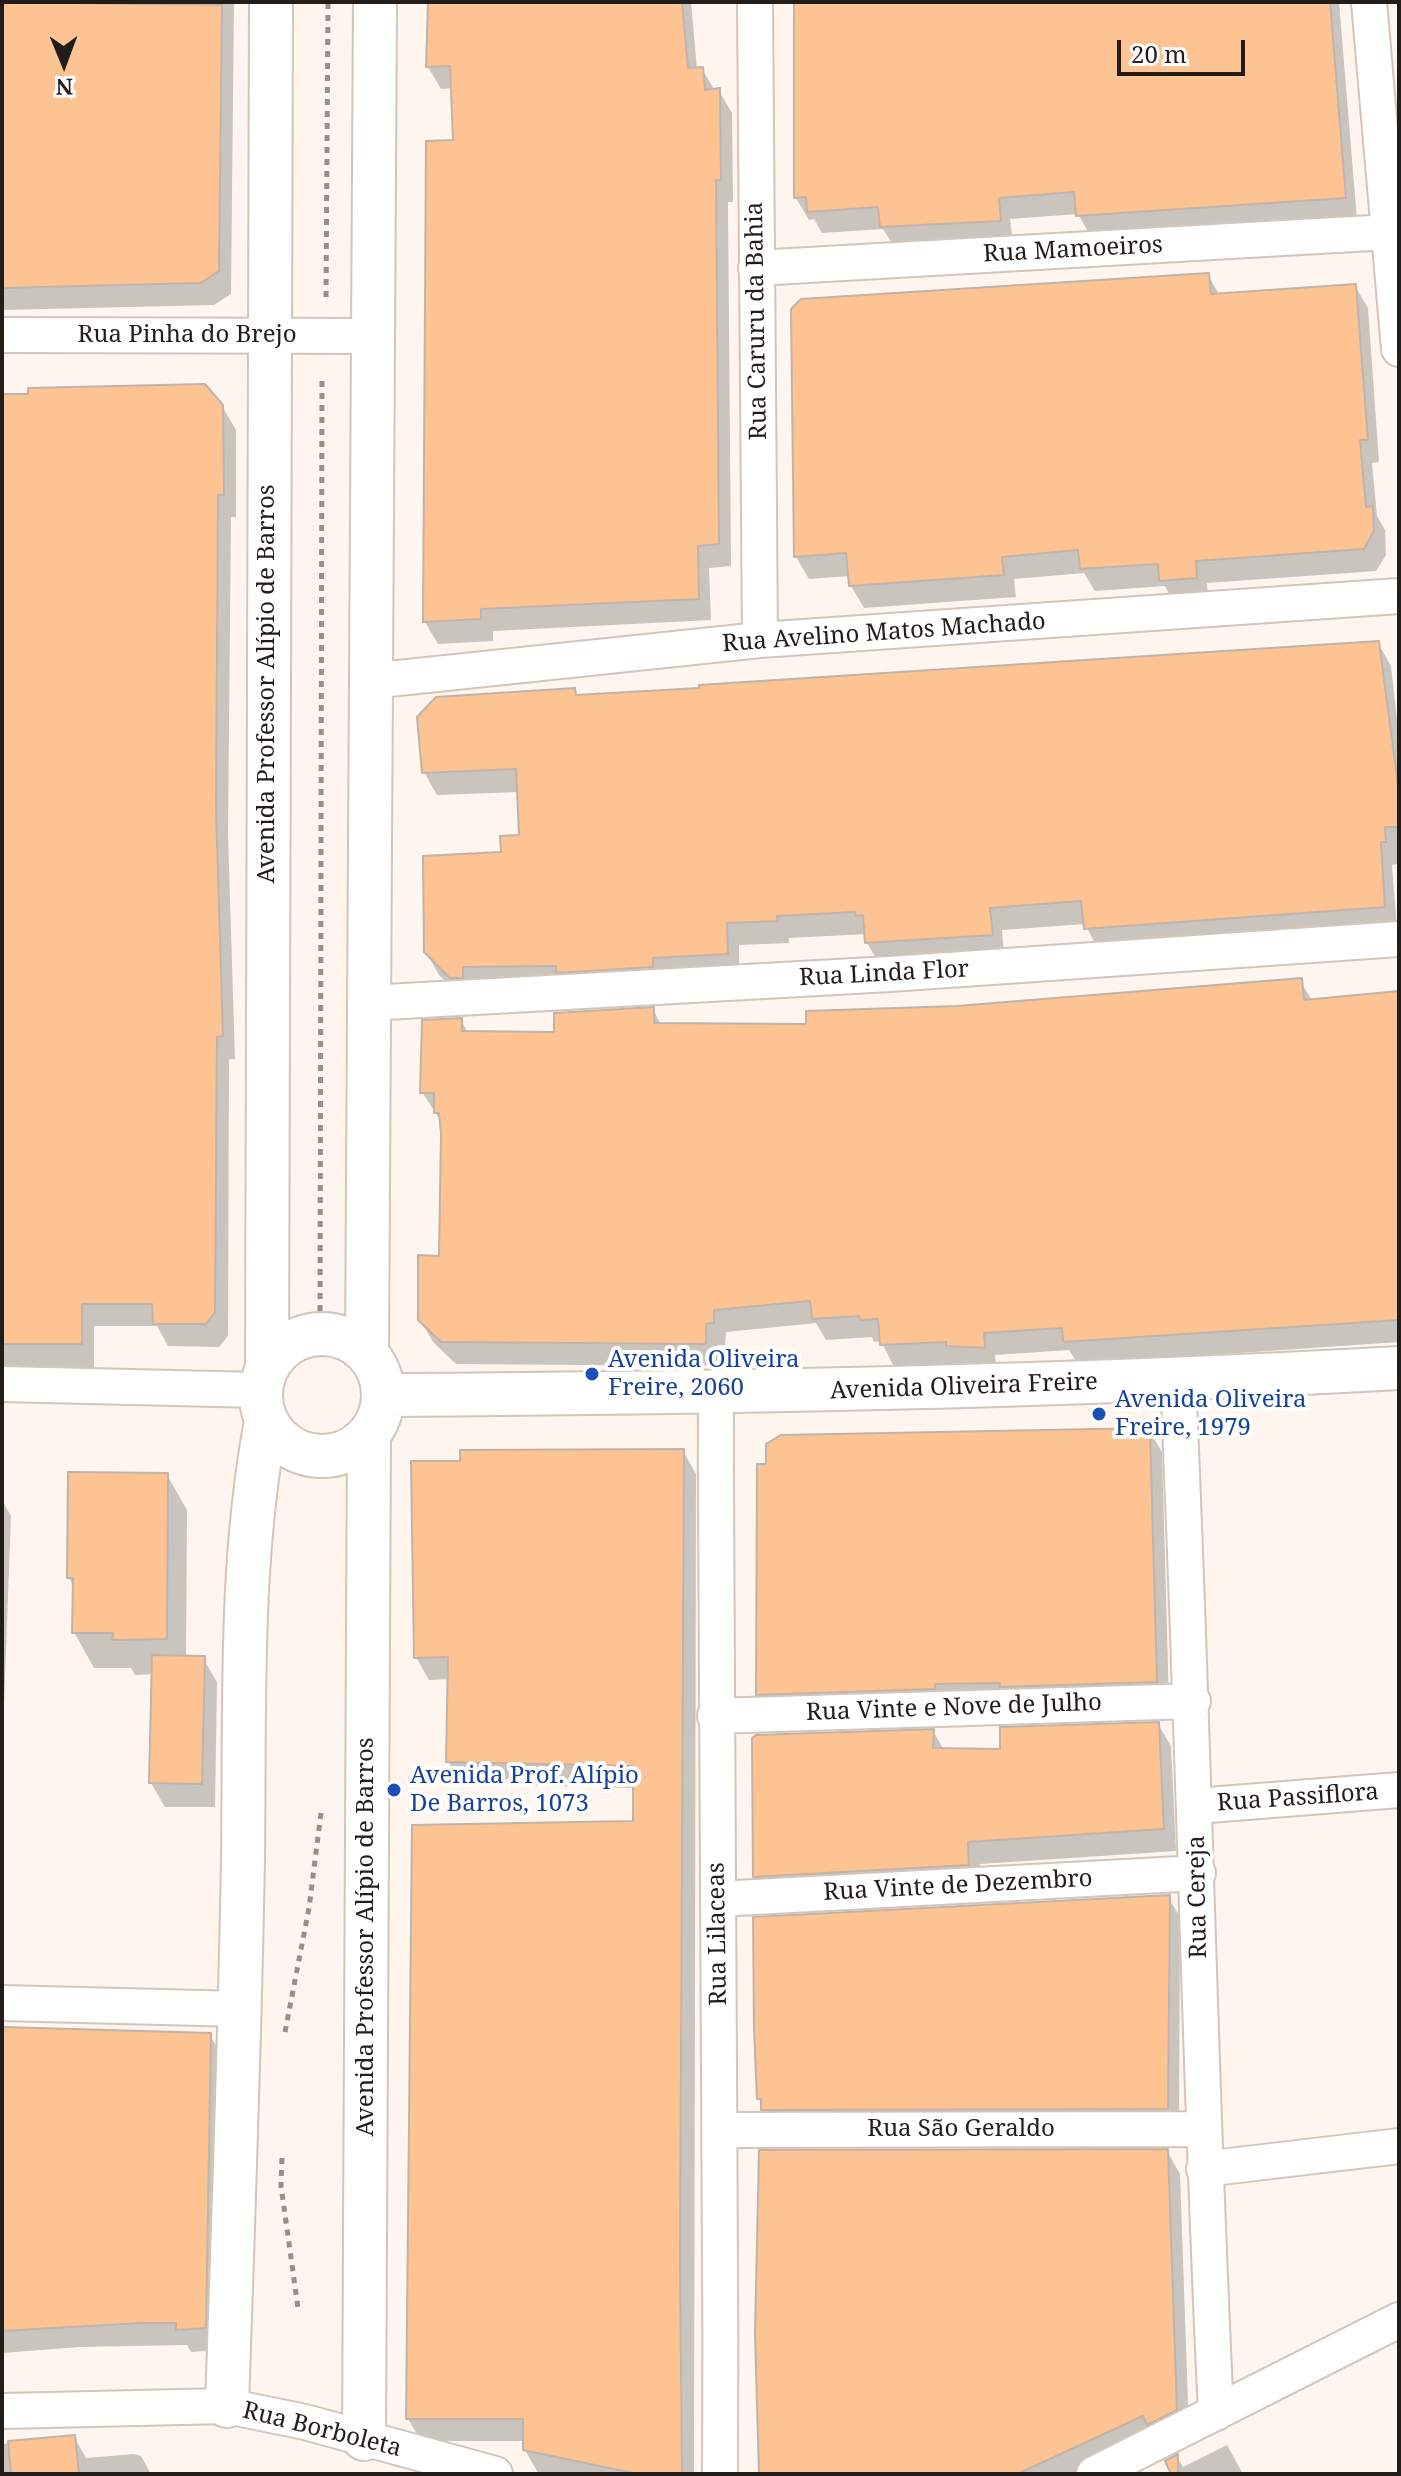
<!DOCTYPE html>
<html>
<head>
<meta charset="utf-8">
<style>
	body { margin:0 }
	#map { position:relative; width:1401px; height:2476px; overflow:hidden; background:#fdf5ee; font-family:"Noto Serif",serif }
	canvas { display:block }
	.frame { position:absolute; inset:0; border:4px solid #221d19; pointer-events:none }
	.north { position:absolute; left:24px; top:24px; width:80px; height:80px; -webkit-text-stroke:6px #fff; paint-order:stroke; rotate:179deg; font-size:22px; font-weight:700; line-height:32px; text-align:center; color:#221d19 }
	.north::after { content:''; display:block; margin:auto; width:28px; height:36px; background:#221d19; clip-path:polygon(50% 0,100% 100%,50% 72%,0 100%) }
	.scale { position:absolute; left:1117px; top:40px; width:128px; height:36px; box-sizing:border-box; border:4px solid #221d19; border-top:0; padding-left:10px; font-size:24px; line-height:28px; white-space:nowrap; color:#221d19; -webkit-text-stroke:6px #fff; paint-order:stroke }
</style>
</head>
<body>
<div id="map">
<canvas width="1401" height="2476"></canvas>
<div class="frame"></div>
<div class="north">N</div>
<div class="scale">20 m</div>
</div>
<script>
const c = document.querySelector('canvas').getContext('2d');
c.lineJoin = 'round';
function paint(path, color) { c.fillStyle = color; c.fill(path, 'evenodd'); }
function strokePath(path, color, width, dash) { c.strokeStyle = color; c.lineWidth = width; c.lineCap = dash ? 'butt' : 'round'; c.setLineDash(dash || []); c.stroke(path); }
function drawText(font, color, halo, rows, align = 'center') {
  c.font = font + ' "Noto Serif",serif'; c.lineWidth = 8; c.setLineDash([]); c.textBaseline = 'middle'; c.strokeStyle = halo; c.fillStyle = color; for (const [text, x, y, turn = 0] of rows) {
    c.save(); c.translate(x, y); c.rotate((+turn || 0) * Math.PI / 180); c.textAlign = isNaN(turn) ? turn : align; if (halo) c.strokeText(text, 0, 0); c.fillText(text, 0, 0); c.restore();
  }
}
const shadow = new Path2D(`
	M2,2H234L231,294L214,305L2,310Z
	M430,2H691L697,69H702L715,91H719L732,113L733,202H728L731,566L709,568L711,620L493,631V641L438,644L425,622L455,142L453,88L441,89L428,67Z
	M796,2H1339L1357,220L1091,237L1078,214L1010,219L1013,243L895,248L883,229L822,233L814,219L809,220L796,198Z
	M1208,275L1220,296L1355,286L1368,308L1379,462L1372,463L1377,516L1385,530L1386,555L1376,571L1207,583L1208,600L1174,603L1165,586L1095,591L1084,573L1014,579L1016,597L864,608L851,586L850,576L809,579L796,557Z
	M2,396L222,406L236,430V517H231L228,834L235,1059H229L228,1336L219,1347L168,1346L157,1326H94V1367H2Z
	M1378,643L1391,666L1399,738V849L1397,864L1392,865L1397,929L1099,951L1085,924L1002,930L1004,957L880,965L867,943V934L789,938V943L739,945V976L465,1000L439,975L426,952L503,854L521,837L519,792L437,795L424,772L574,691L578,696Z
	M1300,981L1313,1002L1399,993V1342L1078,1364L1069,1350L995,1355L996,1369L961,1368L958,1364L894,1367L881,1341L874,1342L872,1337L826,1340L816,1323L726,1332L725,1345H717L718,1366L456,1364L433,1342L420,1319L441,1258L442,1123L422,1092L461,1020L468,1033L556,1034L653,1009L661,1025L808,1026L957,1008Z
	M1149,1430L1162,1452L1169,1703L770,1716L758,1694Z
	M683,1451L696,1474L694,2474H544L538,2473L525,2450V2441H421L408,2419L635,1823V1788L461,1784L448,1761L449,1679L429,1680L416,1657Z
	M167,1475L187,1510L186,1658H203L217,1682L215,1807H165L151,1783L154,1674L135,1675L131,1668H94L74,1632V1587L69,1578Z
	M2,1500L11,1516L3,1731L2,1730Z
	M1158,1724L1171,1746L1176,1851L980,1864L981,1887L768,1899L755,1877L933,1731L944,1750L1002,1751Z
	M1168,1897L1180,1917L1179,2129L774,2130L763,2109L759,2098Z
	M2,2029L210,2035L223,2058L218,2350L191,2352L187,2345L80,2347L2,2353Z
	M1167,2151L1180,2174L1189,2432L1157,2438L1075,2474H761Z
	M74,2437L86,2458L134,2454L141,2456L151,2474H2V2444Z
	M1227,2445L1243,2474H1174L1177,2457L1183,2467Z`);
const building = new Path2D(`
	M2,2L222,5L219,271L201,283L2,288Z
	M428,2H682L688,68L703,67L705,90L720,88L721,180H716L719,544L698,546L699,599L481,609V619L423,622L426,141L453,140L450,66L426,67Z
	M794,2H1330L1346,198L1076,216L1074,192L999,198L1001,221L880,227L878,207L807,212L806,197L794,198Z
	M1209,273L1211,294L1356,284L1368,440H1360L1366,507L1373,506L1374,531L1364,549L1196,561L1197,578L1159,581L1158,564L1080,569L1078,550L1002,557L1004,575L849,586L846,553L794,557L791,309L801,299Z
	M205,384L223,405L224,495H218L216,809L223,1036L217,1037L215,1312L206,1324H153L152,1304H82V1344H2V394H28V388Z
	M1379,641L1399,793V827H1385L1386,842H1381L1385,907L1084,929L1081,901L990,908L993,935L865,943L863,915L856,916L855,912L777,916L778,921L727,923L728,954L653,958V967L556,973V966L463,967V978H450L424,952L423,856L501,852L500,836L519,835L516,769L422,773L417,717L436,697L575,688L576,695L699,688V685Z
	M1302,978L1304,1000L1399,991V1320L1063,1342L1062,1328L984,1333L985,1348L946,1346V1342L880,1345L878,1319L860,1320L859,1316L812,1319L810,1301L714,1310V1323L706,1324V1344L441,1342L418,1320V1255L439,1256L441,1133L439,1113H434V1093H420L422,1020L462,1018V1031L554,1032V1013L654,1007V1023L806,1024V1011L957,1006Z
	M1150,1428L1157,1682L1000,1687V1683L935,1684V1689L756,1695L757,1464H766V1444L781,1435Z
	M684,1449L680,2260L682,2474H638L523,2450V2419H406L412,1825L633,1821V1766L446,1762L448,1657L414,1658L411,1461H460V1450Z
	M68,1472L168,1473L167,1639L112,1640L113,1633H72L73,1578H67Z
	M152,1655L205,1656L202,1784L149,1783Z
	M1159,1722L1164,1829L968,1842L969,1865L753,1877L752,1738L756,1735L934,1729L933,1748L1000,1749V1727Z
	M1170,1895L1168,2109L761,2110V2099H757L754,2028L753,1917Z
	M2,2027L211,2033L206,2328L176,2330V2323H141L2,2331Z
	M1168,2149L1177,2410L1147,2425L1143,2416L1017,2474H759L755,2334L759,2150Z
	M75,2435L79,2474H11L8,2441Z
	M1178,2454V2474H1171L1165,2461Z`);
const path = new Path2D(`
	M326,297L328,2
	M320,1335L322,375
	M285,2032L309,1908L321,1813
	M282,2158L281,2186L298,2308`);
const minor = new Path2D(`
	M755,2L760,640
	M1369,2L1399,349
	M756,268L1389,232
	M2,335L373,336
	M370,681L760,640L1399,596
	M368,1003L890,974L1399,939
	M1178,1381C1194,1725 1199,2069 1216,2413
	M2,1384L260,1390
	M716,1394C715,1754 722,2114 720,2474
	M715,1716L1193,1701
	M1196,1806L1399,1790
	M718,1899L1198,1873
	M2,2003L241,2009
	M721,2130L1202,2129
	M1204,2169L1399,2146
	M2,2411L227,2406L305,2422L495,2474
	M1094,2474L1399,2320`);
const tertiary = new Path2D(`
	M261 1395a61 61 0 1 1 122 0a61 61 0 1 1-122 0Z
	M367,1352L375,2
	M267,1366L271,2
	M384,1395C723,1393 1061,1387 1399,1368
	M227,2406C233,2223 240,2040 243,1856C245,1712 239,1564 266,1422
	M364,2439L369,1436`);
const markers = [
	[592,1374,8,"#1a4fb4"],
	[1099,1414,8,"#1a4fb4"],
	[394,1790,8,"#1a4fb4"]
];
const streetNames = [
	["Rua Mamoeiros",1073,250,-3],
	["Rua Caruru da Bahia",757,321,-91],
	["Rua Pinha do Brejo",187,335],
	["Rua Avelino Matos Machado",884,633,-4],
	["Avenida Professor Alípio de Barros",267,684,-90],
	["Rua Linda Flor",884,974,-3],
	["Avenida Oliveira Freire",964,1387,-2],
	["Rua Vinte e Nove de Julho",954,1708,-2],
	["Rua Passiflora",1298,1798,-4],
	["Rua Vinte de Dezembro",958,1886,-3],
	["Rua Cereja",1198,1897,-91],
	["Rua Lilaceas",718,1934,-91],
	["Avenida Professor Alípio de Barros",366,1937,-90],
	["Rua São Geraldo",961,2129],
	["Rua Borboleta",322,2430,14]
];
const transitNames = [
	["Avenida Oliveira",608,1360],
	["Freire, 2060",608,1388],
	["Avenida Oliveira",1115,1400],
	["Freire, 1979",1115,1428],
	["Avenida Prof. Alípio",410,1776],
	["De Barros, 1073",410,1804]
];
paint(shadow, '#0003');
paint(building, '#fec393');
strokePath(building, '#c0b3a9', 2);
strokePath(minor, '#d2c5ba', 38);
strokePath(tertiary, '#d2c5ba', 46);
strokePath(path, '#96908a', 5, [6, 6]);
strokePath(minor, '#fff', 34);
strokePath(tertiary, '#fff', 42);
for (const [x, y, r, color] of markers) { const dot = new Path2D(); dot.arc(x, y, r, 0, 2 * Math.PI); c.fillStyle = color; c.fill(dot); strokePath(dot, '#fff', 3); }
drawText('24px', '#221d19', '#fff', streetNames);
drawText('24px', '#164399', '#fff', transitNames, 'left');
</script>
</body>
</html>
